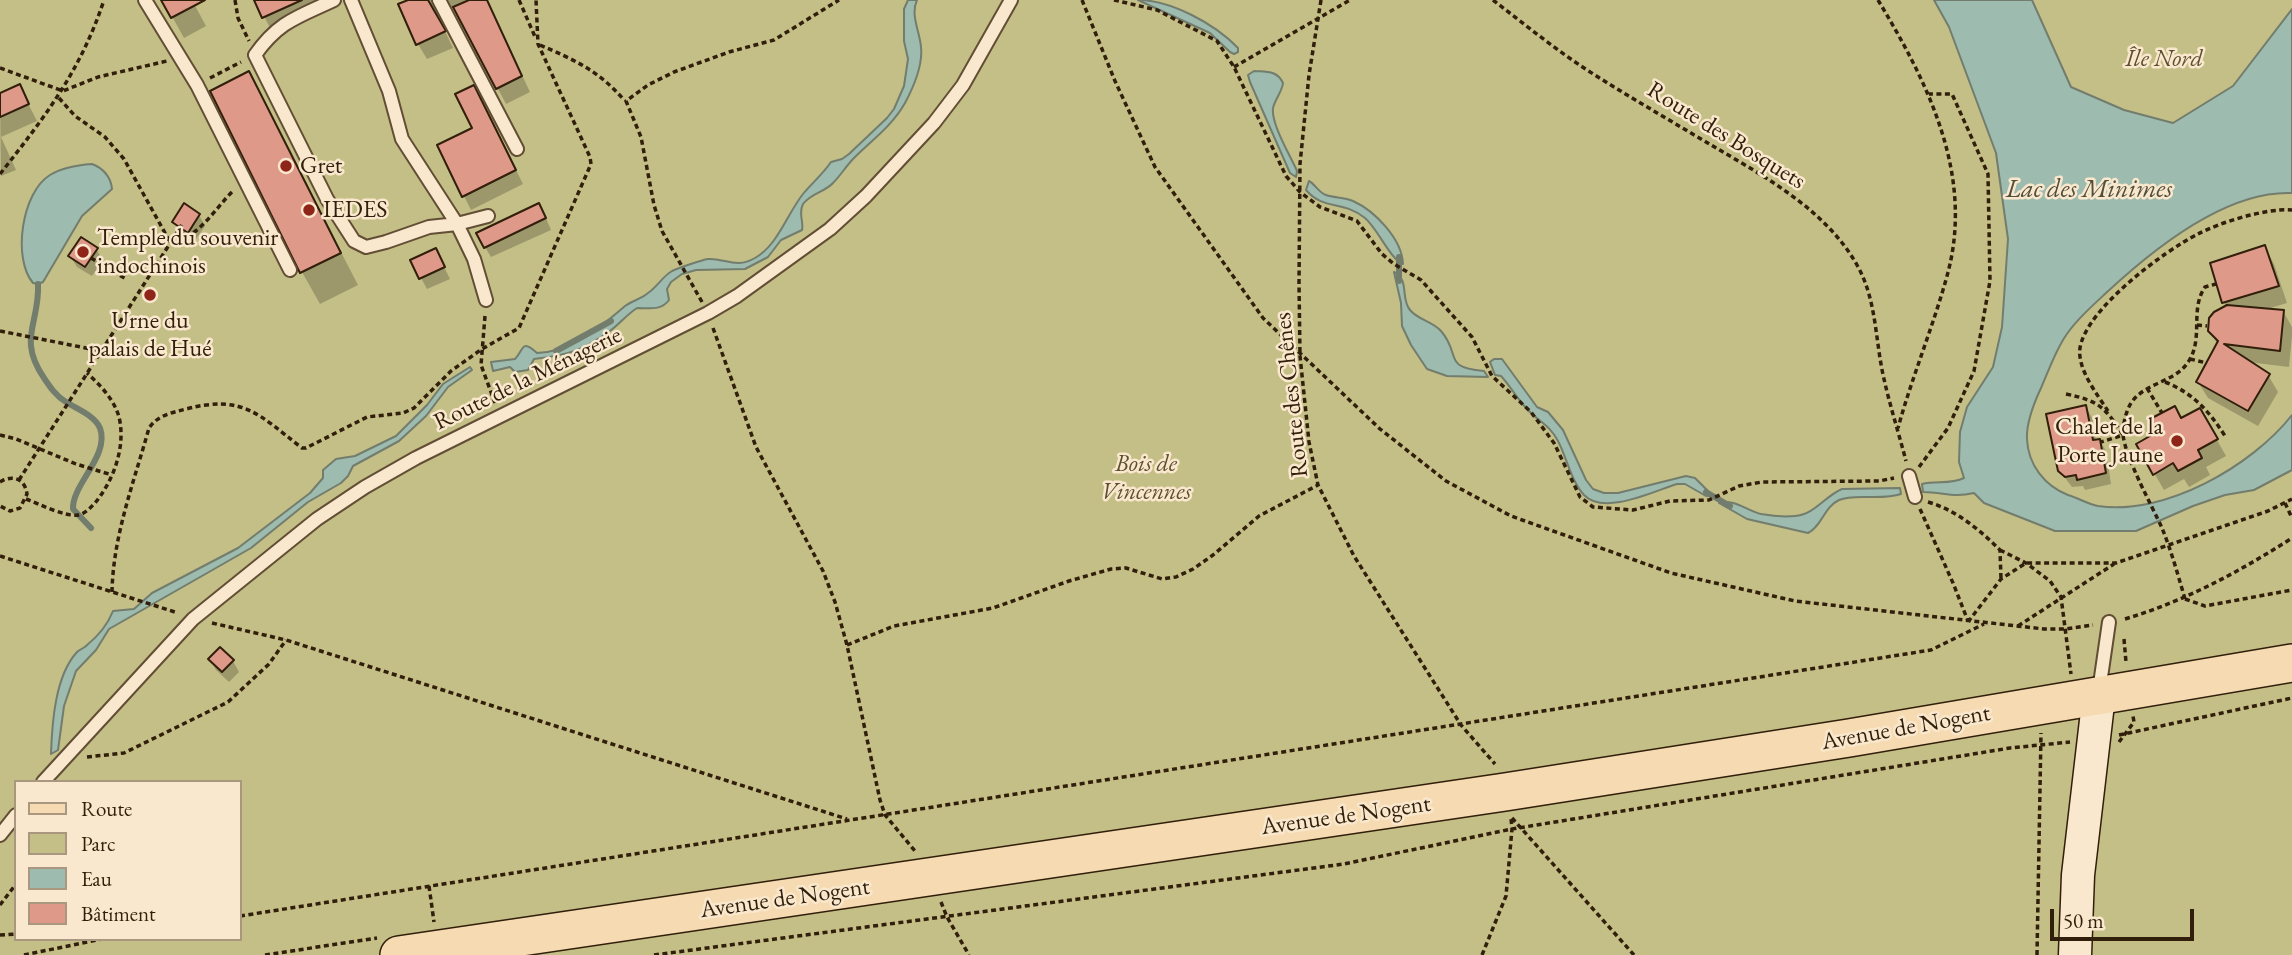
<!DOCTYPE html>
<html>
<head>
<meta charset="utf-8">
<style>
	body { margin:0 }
	#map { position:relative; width:2292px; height:955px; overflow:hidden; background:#f6dbb2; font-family:"EB Garamond",serif }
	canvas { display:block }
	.legend { position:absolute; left:14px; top:780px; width:228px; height:161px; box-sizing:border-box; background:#f9e8cd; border:2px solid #a9987f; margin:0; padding:9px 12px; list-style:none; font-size:21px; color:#311f0b }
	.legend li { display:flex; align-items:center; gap:14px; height:35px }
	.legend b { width:35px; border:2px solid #a9987f }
	.scale { position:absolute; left:2050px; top:909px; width:144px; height:32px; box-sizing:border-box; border:4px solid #311f0b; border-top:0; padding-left:9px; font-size:21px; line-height:24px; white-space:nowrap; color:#311f0b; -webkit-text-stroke:5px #f9e8cd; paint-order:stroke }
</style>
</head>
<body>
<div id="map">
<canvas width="2292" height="955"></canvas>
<ul class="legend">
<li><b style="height:9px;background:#f6dbb2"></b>Route</li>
<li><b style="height:19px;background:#c4be87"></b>Parc</li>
<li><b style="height:19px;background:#9dbbae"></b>Eau</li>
<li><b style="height:19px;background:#de9988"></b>Bâtiment</li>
</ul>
<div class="scale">50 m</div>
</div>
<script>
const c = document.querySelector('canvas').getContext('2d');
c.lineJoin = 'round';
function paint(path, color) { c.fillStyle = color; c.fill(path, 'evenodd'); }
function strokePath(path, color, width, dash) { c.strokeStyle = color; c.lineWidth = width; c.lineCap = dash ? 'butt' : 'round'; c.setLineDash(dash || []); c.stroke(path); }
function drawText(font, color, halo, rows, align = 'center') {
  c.font = font + ' "EB Garamond",serif'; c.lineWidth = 5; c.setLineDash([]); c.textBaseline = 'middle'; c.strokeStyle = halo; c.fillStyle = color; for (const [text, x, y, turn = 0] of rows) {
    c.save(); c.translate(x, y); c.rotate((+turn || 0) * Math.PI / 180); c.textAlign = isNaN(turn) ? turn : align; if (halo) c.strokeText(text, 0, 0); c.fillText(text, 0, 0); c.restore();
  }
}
const green = new Path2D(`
	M0,0H2292V955H0ZM16,782H240V939H16Z`);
const water = new Path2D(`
	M908,0H917C910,15 920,32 921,47C923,65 913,88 905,103C892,126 872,140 854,158C846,166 841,175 833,183C825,192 811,193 803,204C798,213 804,222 802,230L781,240L768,257L745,269L696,270L682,274L671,282L667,289L669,300C661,311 649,308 637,308C626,315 618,326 607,333C580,352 566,355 534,359L528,370L515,372L510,367L493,371L491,362L515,359C524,350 521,338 537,353C573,352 599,328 625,306C632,301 641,299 648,293C657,287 663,276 672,271C678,268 702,260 708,259C725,258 736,269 755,258C778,245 787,214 803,194C813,182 822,175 831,162L842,159L849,154L887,118L894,109L904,86L908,59L904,41V9Z
	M1138,0C1171,0 1215,24 1238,48V52L1234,54L1230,52L1210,33Z
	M1934,0H2032L2071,87L2124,110L2173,123L2233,86L2292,9V193C2225,190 2152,250 2106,293C2091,307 2073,323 2063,340C2054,355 2048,372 2041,388C2034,403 2026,422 2027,439C2028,465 2045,486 2068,495C2078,498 2088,504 2098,506C2165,516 2252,466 2292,415V470L2254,490L2225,495L2193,506L2136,531H2055L1984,503L1974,493C1952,498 1944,492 1923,492L1922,484C1936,480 1950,485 1964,478L1959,462L1960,432L1967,407L1993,367L2002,327L2008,239L1996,153L1949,27Z
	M1254,71C1266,72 1277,70 1283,83C1282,92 1275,99 1273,108C1271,124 1290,155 1297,171L1296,177L1290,173L1250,82L1248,75Z
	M92,164C103,168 111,177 112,189L82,216L43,282L38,284L33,283C12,258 22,192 50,175C63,167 78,165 92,164Z
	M1309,181C1315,184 1319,193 1326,195C1335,198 1344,197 1353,201C1375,211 1402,239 1403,264C1390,259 1378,229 1365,218C1343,200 1324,211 1306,190Z
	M1394,272C1410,280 1400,298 1410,310C1418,320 1432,321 1441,331C1462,355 1441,367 1484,371L1488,377L1447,376L1427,369L1411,345L1402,326L1401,303Z
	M1494,359H1502L1537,407L1548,412L1563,430L1586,480L1593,489L1604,493H1618L1686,476L1695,478L1712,495L1706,496L1685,484H1677C1654,491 1604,516 1584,495C1571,481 1567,458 1558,441C1549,424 1539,422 1528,410C1518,400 1511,387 1501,376L1495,375L1490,362Z
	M470,367L472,370L448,387L426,416L399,441L353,466L348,476L341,483L308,502L251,548L109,629L96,650L76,671L64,706L58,750L51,754C52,723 55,676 77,652C79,650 84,648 86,646C97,637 108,624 113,611L134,609L152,593L238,548L310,493L323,478V470L336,459L355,456L396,436L427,405L443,384Z
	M1900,488L1901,494C1881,501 1855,493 1839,500C1824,507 1822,526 1808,533L1747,519L1719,503C1733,498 1748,511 1761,514C1772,516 1784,517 1795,516C1814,515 1825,496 1842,489Z`);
const shadow = new Path2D(`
	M163,0H192L206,26L184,38Z
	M256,0H333L270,28Z
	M412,0H486L530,92L506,104L457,11L450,6L440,10L438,17L453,48L427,59L418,44Z
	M248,73L358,285L320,304L302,272L212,92Z
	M19,86L37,121L1,137L16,170L1,176L0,95Z
	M481,101L523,184L471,210L439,146L474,129Z
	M199,215L205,226L194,242L180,233L174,222Z
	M545,216L551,230L491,257L485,247Z
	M2265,247L2274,264L2287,303L2264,310L2283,311L2292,327V336L2289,367L2248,362L2268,375L2278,392L2258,426L2208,398L2198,382L2218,345L2210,331L2226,308L2212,264Z
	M96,249L103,260L92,276L77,267L70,256Z
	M412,261H441L450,279L427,289Z
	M2086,407L2092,418L2096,441L2099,440L2106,451L2111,484L2085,490L2083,486L2072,487L2060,471Z
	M2200,410L2226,456L2206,467L2210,475L2189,487L2184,479L2164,490L2138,445Z
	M210,659L233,661L239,672L229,682L216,670Z`);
const stream = new Path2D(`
	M1399,281V257
	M38,284C40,323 17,339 44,378C50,387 56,396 66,402C77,409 94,415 100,428C110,456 72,484 73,509L91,528
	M556,351L611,321
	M1706,492L1730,506`);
const building = new Path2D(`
	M161,0H205L171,18Z
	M254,0H302L262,18Z
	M408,0H428L446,31L416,45L398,4Z
	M469,0H487L522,76L496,89L453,7Z
	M249,71L341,253L300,273L210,91Z
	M20,84L29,104L0,117V93Z
	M474,85L516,170L462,197L437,145L472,128L455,94Z
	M184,203L200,214L188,233L172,222Z
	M539,203L546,218L484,248L476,233Z
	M81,237L98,248L85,267L68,256Z
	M2265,245L2279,286L2222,303L2210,263Z
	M436,248L445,267L419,279L410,260Z
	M2227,305L2284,310L2280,351L2224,344L2270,374L2248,411L2196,382L2218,341L2208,331L2209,318L2214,312Z
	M2086,405L2093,440L2100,439L2106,473L2077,480L2076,475L2065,477L2058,471L2046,414Z
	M2175,406L2181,418L2200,408L2218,439L2198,450L2202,458L2178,471L2173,463L2153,475L2136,444L2157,432L2150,419Z
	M220,647L234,660L222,672L208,659Z`);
const path = new Path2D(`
	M235,0L238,18L249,41
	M519,0L536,39
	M1082,0L1115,81L1155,167L1263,318L1380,429L1446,481L1511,516L1671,573L1795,601L2044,629H2065L2093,625
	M1114,0L1157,10L1217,41L1234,67L1286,176L1300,192L1320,207L1357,221L1382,254L1394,264L1421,280L1472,337L1492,376L1531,412L1554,443L1580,497L1593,507L1633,510L1670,501L1709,500L1739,486L1762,482L1879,481L1894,478
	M1321,0L1309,75L1300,164L1299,283L1300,356L1309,442L1318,485L1354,556L1461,725L1495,764
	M1493,0C1524,24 1555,49 1587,70C1626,95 1666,118 1706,142C1760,174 1825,208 1857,265C1877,300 1875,341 1884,379C1890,406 1899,434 1906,461
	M1878,0C1928,83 1975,176 1947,276C1933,327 1912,377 1898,428
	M540,45C575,60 599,71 624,100
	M1234,67L1350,0
	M0,68L63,91L98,77L167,61
	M210,78L241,62
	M59,98L75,116L105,137L124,159L170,242
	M0,174C45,117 81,70 104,0
	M170,242C198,240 215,208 234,190
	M91,258L126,279
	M702,302L662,231L654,205L641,137L626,101L648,85L674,72L729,52L774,40L839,0
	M485,316L481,365L495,403
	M2197,325L2207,326
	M713,328L756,447L823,571L835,602L847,645L880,800L885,815L915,851
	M0,331L101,351
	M2190,359L2207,363
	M2165,382C2193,393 2209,411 2225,436
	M2147,388L2162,413
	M2066,394C2099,401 2105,407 2123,435L2101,442
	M2108,411C2097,394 2077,369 2080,348C2086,309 2164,251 2198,234C2221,222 2266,208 2292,210
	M0,435L16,439L76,464L112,475
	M1919,467L1948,428L1974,371L1990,281L1988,174L1952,94H1929
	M19,480L183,223
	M0,482C13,474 25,479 27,494L20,508L10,511L0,506
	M26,499C39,504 65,517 78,515C85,514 90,508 95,503C114,480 126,446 119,417C114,399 100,385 87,373
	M1928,502C1956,510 1980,530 2000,550L2001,579
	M2285,503L2292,518
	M1920,509L1953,583L1968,621
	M2000,550L2026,563L2050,581L2061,597L2071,674
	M0,556L178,613
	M112,592C113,536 134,482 149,428C158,415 171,413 186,409C244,394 259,415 302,448H306L367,417L403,413L414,408L451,371L482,349L519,328L591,164L590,157L538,44L536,0
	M2185,599C2178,575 2171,550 2162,528C2152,506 2124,455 2123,434C2123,424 2126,411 2131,403C2146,381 2177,383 2190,359C2203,336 2190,309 2205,287L2216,284
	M2185,599L2205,606L2292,590
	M2125,619C2185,601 2239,572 2292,538
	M1968,622L2001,579L2026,563H2116L2268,511L2292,499
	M212,623L286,640L847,819
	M2018,626L2114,564
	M2124,639L2126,662
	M847,645L894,626L993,608L1069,581L1111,569L1126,568L1162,579L1176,577L1193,569L1213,555L1259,516L1318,485
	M2119,735L2292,698
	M2119,742L2134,722L2133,716
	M87,757L124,753L228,702L269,664L286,640
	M1512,818L1634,955
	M429,886L434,922
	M941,902L947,917L969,955
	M0,905L16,884
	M240,916L1931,650L1984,624
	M0,935L16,934
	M24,955L102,939
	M265,955L377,938
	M654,955L1344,864L1512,829L2010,748L2070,742
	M1482,955L1506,896L1512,829L1511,818
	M2037,955L2041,733`);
const lane = new Path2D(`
	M145,0L197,85L290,270
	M334,0C298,17 279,21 255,55L327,199L354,241L366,247L386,242L429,227L457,224L488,216
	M351,0L389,91L402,139L457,224L474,259L486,300
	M439,0L517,149
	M1909,476L1915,497
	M2099,691L2109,622
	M43,782L193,619L317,519L365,487L416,458L708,313L737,296L830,229L866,196L934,123L963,85L1011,0
	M0,835L16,815`);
const secondary = new Path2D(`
	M2075,955L2078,875L2099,695`);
const primary = new Path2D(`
	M399,955L1505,792L1849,738L2292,663`);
const markers = [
	[286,166,7,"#8f2418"],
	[309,210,7,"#8f2418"],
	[83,252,7,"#8f2418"],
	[150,295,7,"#8f2418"],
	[2177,441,7,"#8f2418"]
];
const parkNames = [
	["Île Nord",2164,59],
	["Bois de",1146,464],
	["Vincennes",1146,492]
];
const streetNames = [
	["Route des Bosquets",1726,136,32],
	["Route de la Ménagerie",528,379,-26],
	["Route des Chênes",1292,395,-96],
	["Avenue de Nogent",1906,728,-10],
	["Avenue de Nogent",1346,816,-8],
	["Avenue de Nogent",785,899,-8]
];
const poiNames = [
	["Gret",300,166],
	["IEDES",323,210],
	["Temple du souvenir",97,238],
	["indochinois",97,266],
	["Urne du",150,321,"center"],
	["palais de Hué",150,349,"center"],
	["Chalet de la",2163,427,"right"],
	["Porte Jaune",2163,455,"right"]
];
const waterNames = [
	["Lac des Minimes",2089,190]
];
paint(green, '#c4be87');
paint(water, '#9dbbae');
strokePath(water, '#727d6d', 2);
paint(shadow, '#0003');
strokePath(stream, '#727d6d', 6);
paint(building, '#de9988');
strokePath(building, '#311f0b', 2);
strokePath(lane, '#624e35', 16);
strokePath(secondary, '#311f0b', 35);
strokePath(primary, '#311f0b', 40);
strokePath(path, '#311f0b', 3.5, [5, 3.5]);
strokePath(lane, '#f9e8cd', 12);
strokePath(secondary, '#f9e8cd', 32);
strokePath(primary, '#f6dbb2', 37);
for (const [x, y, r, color] of markers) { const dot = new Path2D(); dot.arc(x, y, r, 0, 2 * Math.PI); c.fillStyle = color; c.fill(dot); strokePath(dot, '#f9e8cd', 2.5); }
drawText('italic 24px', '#5d4f30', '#f9e8cd', parkNames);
drawText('24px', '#311f0b', '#f9e8cd', streetNames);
drawText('24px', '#311f0b', '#f9e8cd', poiNames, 'left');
drawText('italic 26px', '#514e3c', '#f9e8cd', waterNames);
</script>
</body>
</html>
